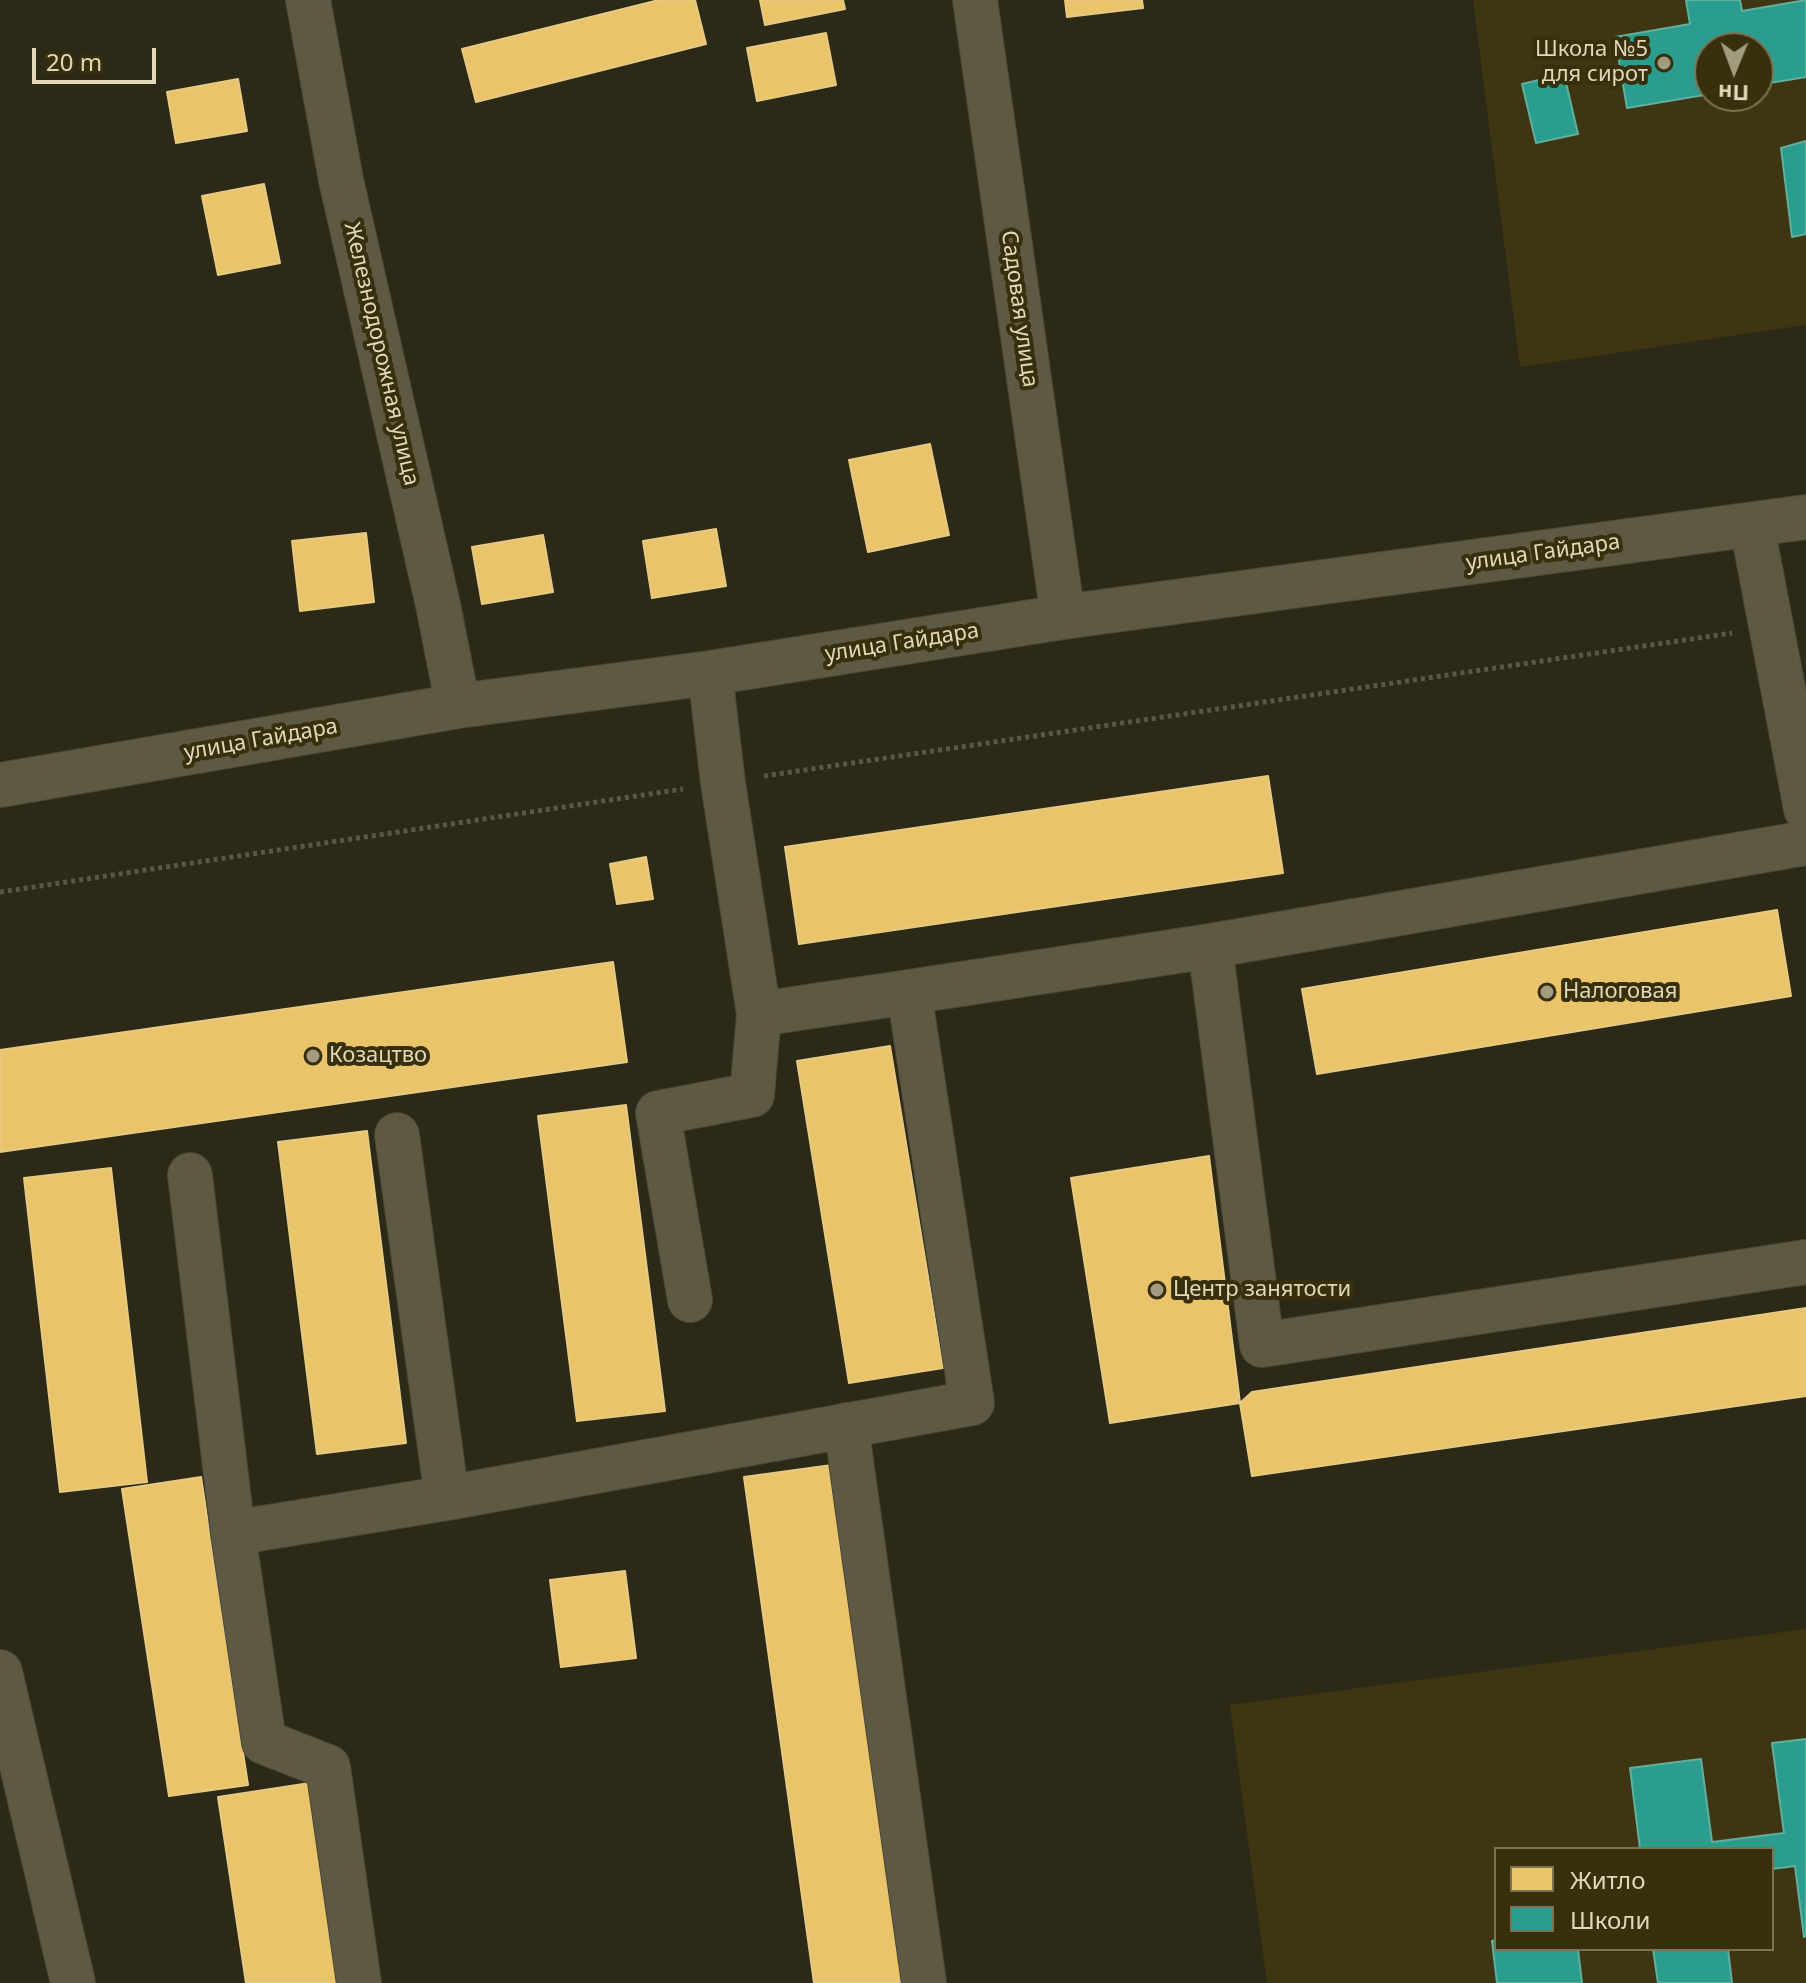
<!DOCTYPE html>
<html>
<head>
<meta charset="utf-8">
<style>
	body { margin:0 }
	#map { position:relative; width:1806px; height:1983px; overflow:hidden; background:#2d2917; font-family:"Noto Sans",sans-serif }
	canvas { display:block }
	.legend { position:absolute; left:1494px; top:1847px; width:280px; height:104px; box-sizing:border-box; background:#372f0d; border:2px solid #7b7352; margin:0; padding:10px 14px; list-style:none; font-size:24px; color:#e0d9b9 }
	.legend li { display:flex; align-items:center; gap:16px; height:40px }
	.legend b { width:40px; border:2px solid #7b7352 }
	.north { position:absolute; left:1694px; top:32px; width:80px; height:80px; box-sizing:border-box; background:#372f0d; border:2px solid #7b7352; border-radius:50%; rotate:181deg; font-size:22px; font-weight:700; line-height:32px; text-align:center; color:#e0d9b9 }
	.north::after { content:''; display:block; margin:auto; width:28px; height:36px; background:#a19b80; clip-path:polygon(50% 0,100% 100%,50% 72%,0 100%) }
	.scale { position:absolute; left:32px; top:48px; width:124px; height:36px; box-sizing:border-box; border:4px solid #e0d9b9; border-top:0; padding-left:10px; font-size:24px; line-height:28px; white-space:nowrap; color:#e0d9b9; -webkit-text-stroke:6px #372f0d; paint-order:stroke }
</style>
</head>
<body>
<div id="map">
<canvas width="1806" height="1983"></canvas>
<ul class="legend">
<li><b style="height:22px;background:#e9c46a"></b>Житло</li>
<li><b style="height:22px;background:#2a9d8f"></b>Школи</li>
</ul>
<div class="north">Пн</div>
<div class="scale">20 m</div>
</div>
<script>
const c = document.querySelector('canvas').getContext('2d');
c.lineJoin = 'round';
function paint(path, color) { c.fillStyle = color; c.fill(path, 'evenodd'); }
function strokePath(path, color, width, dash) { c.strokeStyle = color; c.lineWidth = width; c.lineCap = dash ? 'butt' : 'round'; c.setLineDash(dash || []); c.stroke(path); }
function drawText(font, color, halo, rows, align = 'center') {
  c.font = font + ' "Noto Sans",sans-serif'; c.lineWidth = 8; c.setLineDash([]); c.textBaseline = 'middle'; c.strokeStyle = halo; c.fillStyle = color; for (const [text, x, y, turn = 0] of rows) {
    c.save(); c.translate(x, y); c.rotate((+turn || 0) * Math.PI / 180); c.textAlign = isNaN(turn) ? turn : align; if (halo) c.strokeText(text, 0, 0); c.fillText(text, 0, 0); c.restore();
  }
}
const built = new Path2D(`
	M1473,0H1806V325L1520,367ZM1710,48H1758V96H1710Z
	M1806,1629V1983H1267L1230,1705ZM1496,1849H1772V1949H1496Z`);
const homes = new Path2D(`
	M659,0H695L706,44L476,102L462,49Z
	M760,0H843L845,9L765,25Z
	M1065,0H1142L1143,8L1067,17Z
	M826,33L836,85L757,101L747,48Z
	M238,79L247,131L176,143L167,92Z
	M264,184L280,263L218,275L202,196Z
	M930,444L949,535L868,552L849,460Z
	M716,529L726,586L652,598L643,541Z
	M366,533L374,602L300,611L292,541Z
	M543,535L553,592L482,604L472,547Z
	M1268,776L1283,873L799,944L785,847Z
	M646,857L653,899L617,904L610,864Z
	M1777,910L1791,996L1317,1074L1302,989Z
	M613,962L627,1062L0,1152V1050Z
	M890,1046L943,1368L849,1383L797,1061Z
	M626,1105L665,1411L577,1421L538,1116Z
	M367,1131L406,1443L317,1454L278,1142Z
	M1209,1156L1240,1403L1110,1423L1071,1178Z
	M111,1168L147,1482L60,1492L24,1178Z
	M1806,1308V1396L1252,1476L1240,1403L1252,1392Z
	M832,1465L905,1983H814L744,1477Z
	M201,1477L248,1785L169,1796L122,1489Z
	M625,1571L636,1658L561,1667L550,1580Z
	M310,1783L339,1983H246L218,1797Z`);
const schools = new Path2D(`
	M1686,0H1740L1742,11L1806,0V77L1758,85V48H1710V94L1627,108L1615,37L1690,24Z
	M1564,74L1578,134L1536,143L1522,84Z
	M1806,141V234L1792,237L1781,148Z
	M1806,1739V1936L1804,1937L1795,1866L1772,1869V1849H1640L1630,1768L1701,1759L1712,1842L1784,1833L1772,1743Z
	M1496,1940V1949H1578L1582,1983H1497L1492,1941Z
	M1653,1949H1728L1732,1983H1658Z`);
const path = new Path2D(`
	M764,776L1732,633
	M0,892L683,789`);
const minor = new Path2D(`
	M308,0L341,180L438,605L458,706
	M975,0L1063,617
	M1752,526L1806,809
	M0,785L458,706L710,673L1063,617L1806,517
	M1210,946L1262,1345L1806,1262
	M909,992L1210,946L1806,843
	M397,1135L447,1498
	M190,1175L233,1533L264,1742L328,1767L359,1983
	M690,1300L658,1113L752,1095L759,1014
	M846,1425L924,1983
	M233,1533L447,1498L972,1403L909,992L759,1014L723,783L710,673
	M0,1672L73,1983`);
const markers = [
	[1664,63,8,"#a19b80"],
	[1547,992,8,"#a19b80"],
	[313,1056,8,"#a19b80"],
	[1157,1290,8,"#a19b80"]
];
const poiNames = [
	["Школа №5",1648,50,"right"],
	["для сирот",1648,75,"right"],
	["Налоговая",1563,992],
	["Козацтво",329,1056],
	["Центр занятости",1173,1290]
];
const streetNames = [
	["Садовая улица",1019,309,82],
	["Железнодорожная улица",381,354,77],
	["улица Гайдара",1543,553,-8],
	["улица Гайдара",902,643,-9],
	["улица Гайдара",261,740,-10]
];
paint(built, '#3e3612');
paint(homes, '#e9c46a');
strokePath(homes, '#e6ca82', 2);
paint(schools, '#2a9d8f');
strokePath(schools, '#61af9c', 2);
strokePath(minor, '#494636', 46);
strokePath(path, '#5b5745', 5, [4, 4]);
strokePath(minor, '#5e5942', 44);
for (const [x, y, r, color] of markers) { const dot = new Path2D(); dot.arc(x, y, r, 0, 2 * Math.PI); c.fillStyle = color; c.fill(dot); strokePath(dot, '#372f0d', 3); }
drawText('22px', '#e0d9b9', '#372f0d', poiNames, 'left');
drawText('22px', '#e0d9b9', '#372f0d', streetNames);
</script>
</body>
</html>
